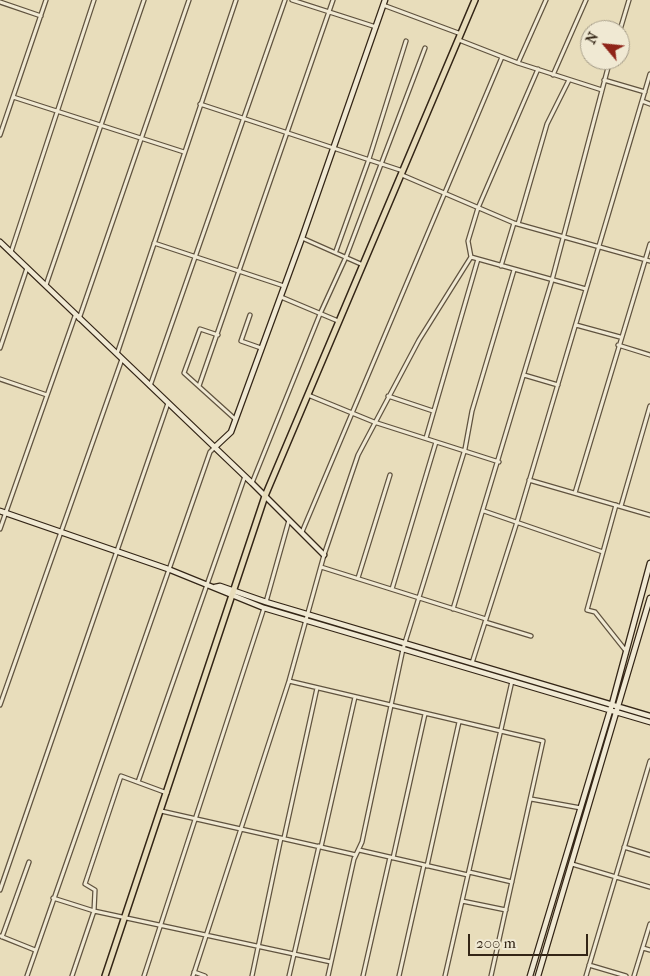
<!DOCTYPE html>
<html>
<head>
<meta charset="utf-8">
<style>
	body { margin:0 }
	#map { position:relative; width:650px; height:976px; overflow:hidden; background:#e8ddbb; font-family:"IM FELL French Canon",serif }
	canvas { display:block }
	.north { position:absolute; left:580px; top:20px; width:50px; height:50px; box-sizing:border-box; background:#f0e9d3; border:1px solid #a49b87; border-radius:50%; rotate:298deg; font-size:14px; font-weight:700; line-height:20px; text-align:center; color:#332516 }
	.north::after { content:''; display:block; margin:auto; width:18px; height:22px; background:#8f2418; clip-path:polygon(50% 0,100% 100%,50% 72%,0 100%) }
	.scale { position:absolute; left:468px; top:934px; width:120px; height:22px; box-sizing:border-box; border:2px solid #332516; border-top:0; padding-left:6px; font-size:15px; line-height:18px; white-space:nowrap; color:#332516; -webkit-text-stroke:4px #f0e9d3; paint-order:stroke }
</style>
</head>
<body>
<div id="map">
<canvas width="650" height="976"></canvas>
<div class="north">N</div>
<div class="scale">200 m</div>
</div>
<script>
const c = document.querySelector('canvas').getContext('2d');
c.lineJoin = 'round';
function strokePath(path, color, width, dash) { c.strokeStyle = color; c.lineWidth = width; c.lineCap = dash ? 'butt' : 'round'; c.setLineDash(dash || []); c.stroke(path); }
const street = new Path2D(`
	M292,0L376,27
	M0,2L41,16
	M383,5L461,34
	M620,30L629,0
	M459,40L518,63L602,90
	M518,63L546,0
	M553,75L586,0
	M604,80L645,92
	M13,97L184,152
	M642,101L650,104
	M200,104L403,171
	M0,135L46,0
	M402,175L514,223L650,261
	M518,224L547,124L569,80
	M302,238L363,265
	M154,243L284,286
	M336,251L369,159L406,41
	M11,252L94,0
	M471,257L586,289
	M501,266L514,223
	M46,285L144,0
	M281,297L338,321
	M250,315L241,341L261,348
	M79,319L189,0
	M576,325L620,337
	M218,335L200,329L184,373L235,419
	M618,345L650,355
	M0,348L27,268
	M117,354L236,0
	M524,375L558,385
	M0,379L47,395
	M150,386L285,0
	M199,386L333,0
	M308,395L374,422L499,462
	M388,396L433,411
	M426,438L478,259
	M529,480L650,515
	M252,483L320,314L346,257L425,48
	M575,493L650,244
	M616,505L587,610L595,612L626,651
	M621,506L650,406
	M484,511L603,552
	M0,529L75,316
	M302,532L502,57
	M321,567L486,619
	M358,578L390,475
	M392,589L436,442
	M266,602L289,520
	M453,609L552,280L610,60
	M485,622L531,636
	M472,663L517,522L650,74
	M289,681L543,741L491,976
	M0,705L122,359
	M138,782L245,476
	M531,799L581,808
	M161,811L356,855
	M284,838L317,688
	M321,847L355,697
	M624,847L650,855
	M359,850L468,875
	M393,858L425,714
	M572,864L650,887
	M427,866L459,722
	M469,872L512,882
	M0,890L168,403
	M53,898L94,911L331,962
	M462,901L506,910
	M0,936L35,950
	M2,937L29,862
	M643,948L650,950
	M589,965L626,976
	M194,972L205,976
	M27,976L210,452L215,447
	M72,976L94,911L95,890L85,884L121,776L167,793
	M144,976L264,608
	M193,976L289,681L324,555L358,455L419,340L471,257L468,241L478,208L538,69
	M252,976L281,838
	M289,976L319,846
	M328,976L354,859L362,842L403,649L465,449L472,411L514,270
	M363,976L390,857
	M399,976L424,865
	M445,976L512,681
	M586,976L650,761
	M634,976L650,924`);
const secondary = new Path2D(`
	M0,242L252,483L324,555
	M215,447L231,432L302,238L385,0
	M0,511L168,569L264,608L650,722
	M215,587L220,586L266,602L650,716
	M530,976L612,704L650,563
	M538,976L650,598`);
const primary = new Path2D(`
	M105,976L265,496L475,0`);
strokePath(street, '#60533f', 5.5);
strokePath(secondary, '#332516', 7);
strokePath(primary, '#332516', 8);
strokePath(street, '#f0e9d3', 3);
strokePath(secondary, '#f0e9d3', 4.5);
strokePath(primary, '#e8ddbb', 5);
</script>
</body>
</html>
